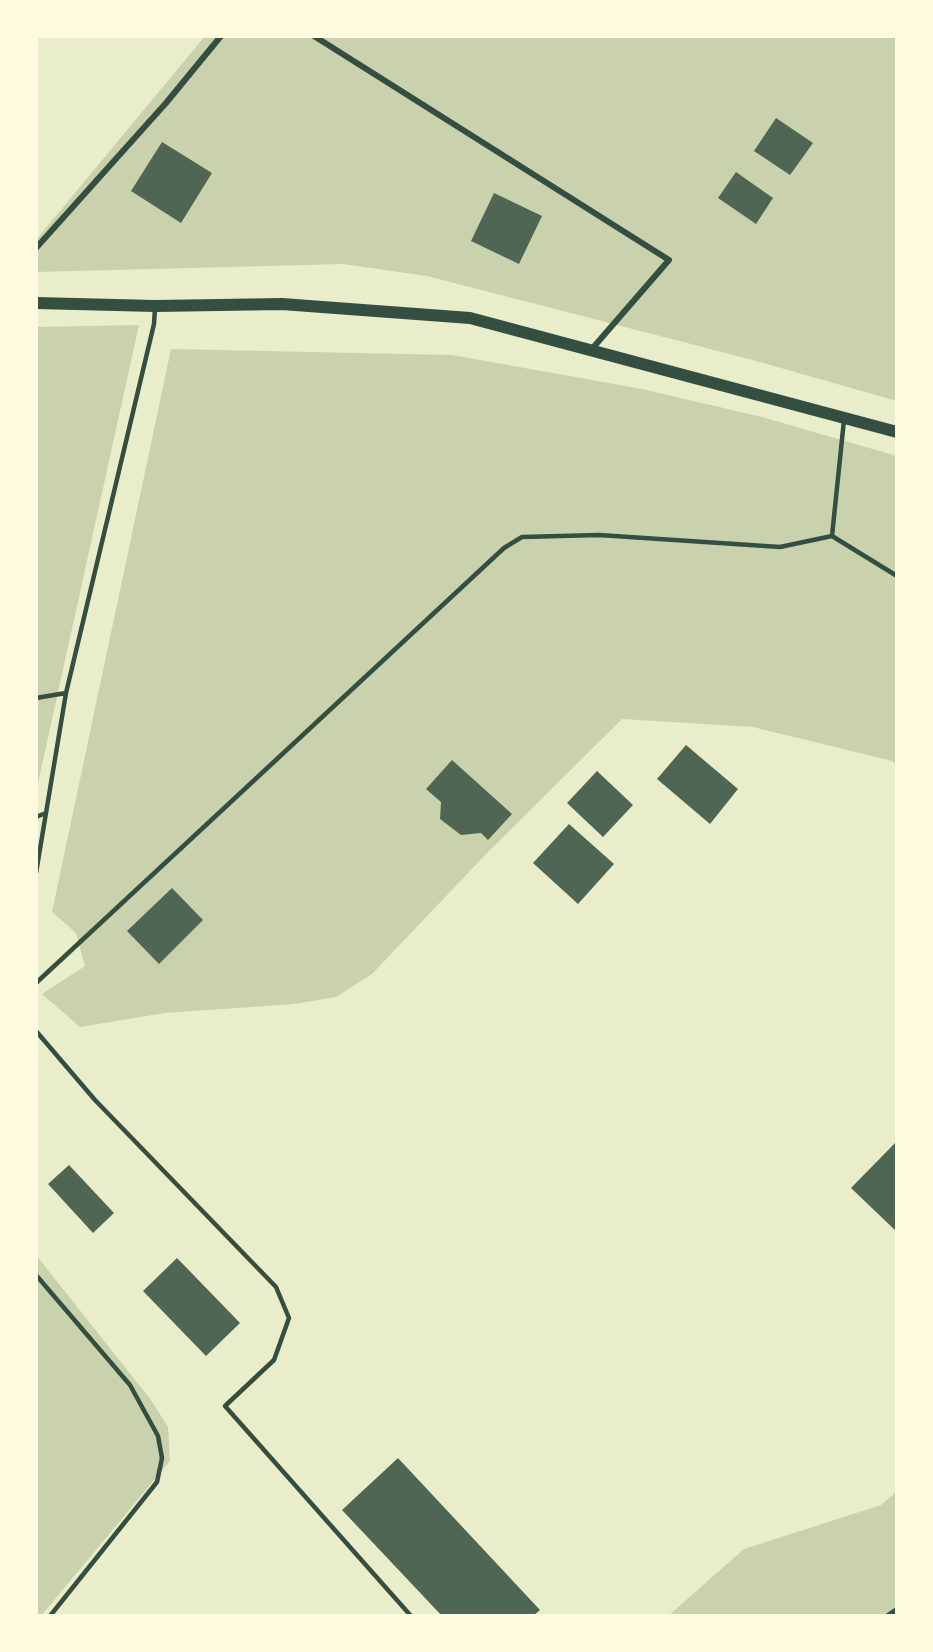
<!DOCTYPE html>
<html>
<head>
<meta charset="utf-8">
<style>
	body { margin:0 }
	#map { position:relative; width:933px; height:1652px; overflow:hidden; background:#e9edc9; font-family:"Fira Sans",sans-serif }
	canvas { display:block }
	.frame { position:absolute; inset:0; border:38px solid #fefae0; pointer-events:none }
</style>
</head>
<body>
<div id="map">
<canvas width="933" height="1652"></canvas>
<div class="frame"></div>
</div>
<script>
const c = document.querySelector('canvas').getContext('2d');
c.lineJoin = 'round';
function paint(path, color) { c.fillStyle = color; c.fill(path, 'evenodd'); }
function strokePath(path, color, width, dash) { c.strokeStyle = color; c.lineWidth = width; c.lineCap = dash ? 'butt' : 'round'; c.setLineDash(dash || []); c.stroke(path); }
const green = new Path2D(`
	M205,36H897V401L749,359L427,276L343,264L36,272V240Z
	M139,325L36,792V327Z
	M171,349L452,355L642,389L762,417L897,456V765L892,761L753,727L622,719L487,853L372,974L336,997L294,1004L165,1013L80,1027L42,994L85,966L76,933L52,912Z
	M36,1255L151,1400L168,1427L170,1461L41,1616H36Z
	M897,1491V1616H668L744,1549L881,1505Z`);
const building = new Path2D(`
	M776,118L813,143L790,175L754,151Z
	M162,142L212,173L181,223L131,191Z
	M736,172L773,198L756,224L718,198Z
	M494,193L542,216L519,264L471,241Z
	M686,745L738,789L710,824L657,779Z
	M452,760L512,814L488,840L481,833L461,835L440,819L441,802L426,789Z
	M597,771L633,805L603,837L567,803Z
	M569,824L614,864L578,904L533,863Z
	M172,888L203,920L159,964L127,931Z
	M897,1141V1232L851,1188Z
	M69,1165L114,1213L93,1233L48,1184Z
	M177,1258L240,1323L206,1356L143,1291Z
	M398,1458L540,1610L533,1616H442L342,1510Z`);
const service = new Path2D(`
	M832,536L844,420
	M36,698L66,693
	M36,817L46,813
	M36,873L66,693L154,324L155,308
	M36,983L504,548L522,537L599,535L780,547L832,536L897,576
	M36,1031L95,1100L276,1287L289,1318L274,1360L225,1406L411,1616
	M36,1275L130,1385L158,1436L162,1458L157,1482L50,1616`);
const minor = new Path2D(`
	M314,36L669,260L591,350
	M36,248L166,103L221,36
	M888,1616L897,1610`);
const secondary = new Path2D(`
	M36,303L155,306L282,304L470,318L897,432`);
paint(green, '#cad2ad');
paint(building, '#4f6655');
strokePath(service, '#344e41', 4.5);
strokePath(minor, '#344e41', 6);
strokePath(secondary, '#344e41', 12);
</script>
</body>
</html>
